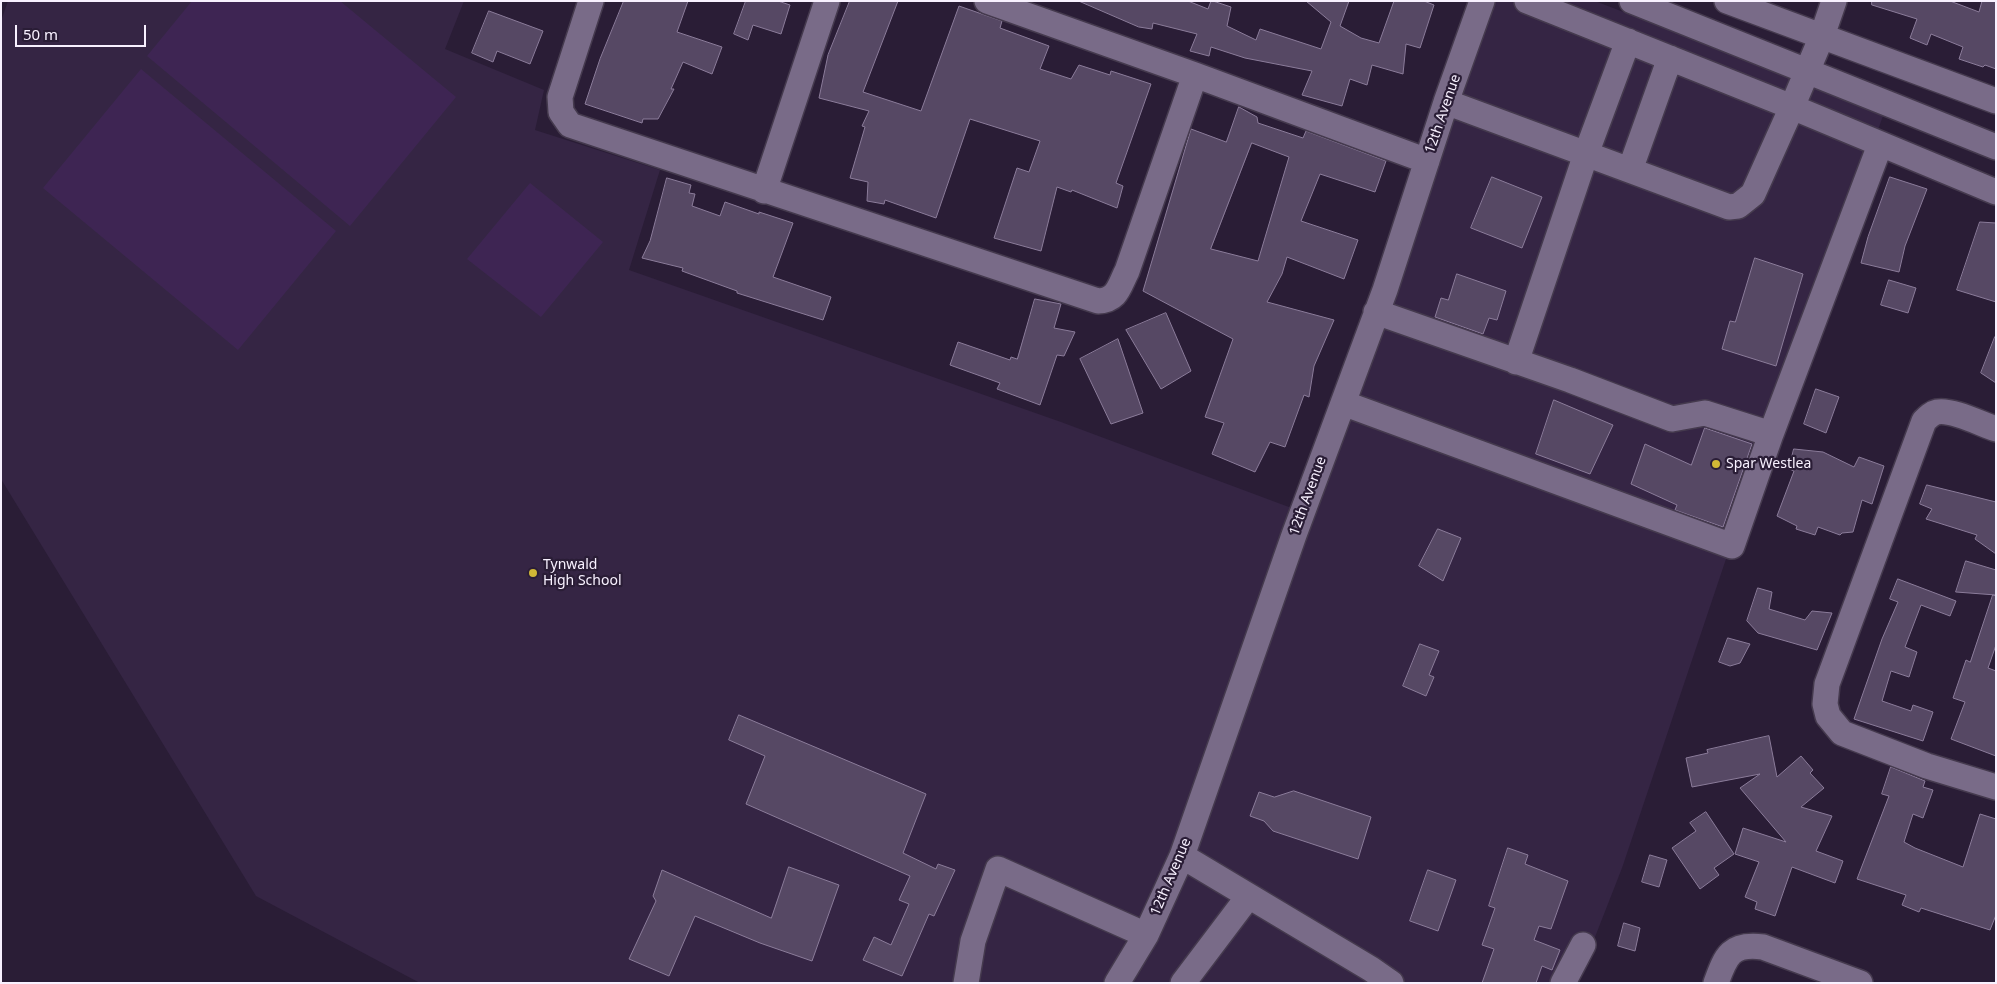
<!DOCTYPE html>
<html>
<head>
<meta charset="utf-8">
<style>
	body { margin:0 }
	#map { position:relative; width:1997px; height:984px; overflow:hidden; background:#2a1d36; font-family:"Noto Sans",sans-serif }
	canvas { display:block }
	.frame { position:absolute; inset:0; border:2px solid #f8f1ff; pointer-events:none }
	.scale { position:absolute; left:15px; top:25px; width:131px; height:22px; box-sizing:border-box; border:2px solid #f8f1ff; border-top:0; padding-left:6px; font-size:15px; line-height:18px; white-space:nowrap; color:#f8f1ff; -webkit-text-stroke:4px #2a1d36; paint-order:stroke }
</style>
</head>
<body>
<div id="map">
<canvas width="1997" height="984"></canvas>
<div class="frame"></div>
<div class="scale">50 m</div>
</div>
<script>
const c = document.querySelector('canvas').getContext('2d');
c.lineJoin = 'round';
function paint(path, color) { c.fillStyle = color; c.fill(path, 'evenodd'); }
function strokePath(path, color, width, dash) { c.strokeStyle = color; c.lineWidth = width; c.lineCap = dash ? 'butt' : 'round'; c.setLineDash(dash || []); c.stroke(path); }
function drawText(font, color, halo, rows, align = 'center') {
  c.font = font + ' "Noto Sans",sans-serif'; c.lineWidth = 4.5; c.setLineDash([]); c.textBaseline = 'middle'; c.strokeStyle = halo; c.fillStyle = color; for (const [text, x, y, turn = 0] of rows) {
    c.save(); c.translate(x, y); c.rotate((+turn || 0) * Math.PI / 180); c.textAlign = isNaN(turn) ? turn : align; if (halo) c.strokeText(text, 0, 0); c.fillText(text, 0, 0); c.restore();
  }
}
const built = new Path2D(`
	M8,1H464L445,49L544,90L535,130L660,170L629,270L1061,422L1313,516L1492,1H1595L1884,113L1727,556L1622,868L1577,983H420L256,896L1,479V21Z`);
const green = new Path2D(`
	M192,1H340L456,97L350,226L147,56Z
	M141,69L336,231L238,350L43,188Z
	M530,183L603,242L541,317L467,259Z`);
const building = new Path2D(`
	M624,1H688L677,32L722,47L712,74L683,62L671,89H674L658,119H643L642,123L585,104L600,59Z
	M746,1H778L790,5L781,34L753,25L748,40L734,34Z
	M850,1H898L863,92L921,111L959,6L1002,21L1000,28L1049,46L1040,69L1071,79L1079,65L1110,75L1111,71L1151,84L1116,183L1123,186L1117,208L1072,190L1071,192L1057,187L1041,251L994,238L1017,168L1029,172L1040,141L970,119L936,218L885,200L884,204L867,201L868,182L850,178L865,127L862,126L869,111L819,98L828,55Z
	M1079,1H1188L1208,9L1211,1H1213L1231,7L1227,26L1256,40L1260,29L1321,49L1331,22L1306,1H1349L1340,26L1361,38L1379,43L1394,1H1424L1434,5L1420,48L1406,44L1403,74L1372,65L1367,85L1350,79L1342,106L1302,95L1312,71L1245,58L1211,47L1209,56L1190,51L1197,34L1153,23L1152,29L1139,27Z
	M1872,1H1950L1979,12L1982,1H1996V69L1985,65L1983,67L1959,59L1963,47L1931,34L1927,45L1910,38L1917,19L1872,5Z
	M489,11L543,31L530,64L497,51L493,62L472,53Z
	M1239,107L1257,117L1258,123L1303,138L1306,131L1386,161L1375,192L1320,174L1301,221L1358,240L1344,279L1287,257L1282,274L1267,302L1334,320L1314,366L1309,397L1304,395L1285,447L1270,442L1255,472L1212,454L1224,423L1205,417L1233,339L1143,291L1191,129L1226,142ZM1252,143L1289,157L1258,261L1211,249Z
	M1492,177L1542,197L1522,248L1471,228Z
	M1890,177L1927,189L1905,246L1899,272L1861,263L1868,237Z
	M667,178L691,185L689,193L695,194L692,206L720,216L725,202L759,214V212L793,223L773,277L831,297L823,320L737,293V291L682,271L683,268L642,258L650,241Z
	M1980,222L1996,223V302L1957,290Z
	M1755,258L1803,274L1776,366L1722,349L1730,321L1735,322Z
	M1457,274L1506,291L1497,320L1489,318L1483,334L1435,317L1441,298L1448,300Z
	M1889,280L1916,288L1908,313L1881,305Z
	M1035,299L1061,304L1054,328L1075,332L1064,356L1057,355L1040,405L997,389L1000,383L950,365L958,342L1010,360L1011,357L1017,359Z
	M1166,313L1191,371L1161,389L1126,330Z
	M1995,337L1996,338V383L1981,373Z
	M1118,339L1143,413L1111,424L1080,359Z
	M1816,389L1839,397L1826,433L1804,424Z
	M1554,400L1613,425L1590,474L1536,454Z
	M1705,428L1752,444L1723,527L1675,510L1677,505L1631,484L1645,444L1691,465Z
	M1794,449L1823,452L1854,467L1859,457L1884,466L1872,504L1862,500L1853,532L1842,533L1840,535L1818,527L1815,535L1796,529L1797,526L1777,516L1794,471L1789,469Z
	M1927,485L1996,502V554L1975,539L1977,535L1926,519L1932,509L1920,504Z
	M1438,529L1461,538L1443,581L1419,566Z
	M1966,561L1996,570V595L1956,592Z
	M1898,579L1956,601L1950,616L1921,605L1905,647L1917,652L1909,677L1891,671L1882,701L1911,711L1913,705L1933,712L1923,741L1854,719L1882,639L1898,602L1890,599Z
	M1758,588L1772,592L1769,609L1805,620L1812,611L1832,613L1817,650L1758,633L1747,621Z
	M1993,595L1996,596V645L1988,668L1996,671V756L1951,739L1965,702L1953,698L1966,660L1970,662Z
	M1728,638L1750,644L1740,663L1730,666L1719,662Z
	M1420,644L1439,651L1429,675L1434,677L1426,696L1403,686Z
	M739,715L926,794L903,853L936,869L938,864L955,870L934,916L929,914L902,976L863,960L874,937L891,945L909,904L899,900L910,876L746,804L765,756L729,740Z
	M1769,736L1777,777L1801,756L1813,770L1810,773L1824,788L1801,807L1832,816L1816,851L1843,861L1835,883L1792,867L1775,916L1755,909L1757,902L1745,897L1759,862L1735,854L1743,828L1786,842L1740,788L1760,774L1692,787L1686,758L1708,753L1707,750Z
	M1891,767L1925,781L1923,787L1933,790L1923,818L1913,814L1904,842L1915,848L1963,867L1980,814L1996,819V915L1990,930L1921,908L1919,912L1902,905L1906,895L1857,879L1889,796L1882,794Z
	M1294,791L1371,817L1358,859L1273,831L1264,821L1250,816L1259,792L1274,797Z
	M1706,812L1734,854L1714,868L1719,875L1700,889L1672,848L1696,831L1690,823Z
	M1508,848L1528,855L1525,864L1568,881L1551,929L1539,926L1534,940L1560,950L1552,970L1542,966L1536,983H1482L1494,949L1482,945L1495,908L1489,906Z
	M1650,855L1667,860L1659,887L1642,882Z
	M789,867L839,885L812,961L760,943L695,916L669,976L629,959L656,901L653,896L662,870L771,918Z
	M1428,870L1456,880L1438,931L1410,921Z
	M1624,923L1640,928L1635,951L1618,946Z`);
const minor = new Path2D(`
	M591,1L560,97L561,112L570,125L1098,301C1118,300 1119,286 1127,271L1195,75
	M987,1L1195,75L1427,161
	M1527,1L1792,107L1996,192
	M1632,1L1996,147
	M1727,1L1996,101
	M1446,102L1729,207L1738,206L1753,194L1792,107L1822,36L1834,1
	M1630,170L1670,58
	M764,191L827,1
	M1376,312L1570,380L1672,419L1705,413L1771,434
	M1516,362L1586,154L1628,41
	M1343,403L1732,546L1771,434L1880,145
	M1996,429C1981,424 1952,409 1937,412C1932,413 1928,417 1924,421L1827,684L1825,704L1828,716L1842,733L1927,766L1996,787
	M1182,856L1371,969L1391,983
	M966,983L973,941L998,869L1146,935
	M1117,983L1146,935L1182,856L1294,535L1385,290L1446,102L1482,1
	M1183,983L1248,897
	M1563,983L1583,945
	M1716,983C1726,955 1731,943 1763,947L1860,983`);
const markers = [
	[1716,464,5,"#d1b736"],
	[533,573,5,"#d1b736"]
];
const streetNames = [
	["12th Avenue",1443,114,-71],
	["12th Avenue",1308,496,-70],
	["12th Avenue",1171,877,-67]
];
const poiNames = [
	["Spar Westlea",1726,464],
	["Tynwald",543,565],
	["High School",543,581]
];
paint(built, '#352544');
paint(green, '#3e2553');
paint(building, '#564864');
strokePath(building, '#8b7c9a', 1);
strokePath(minor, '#453a4e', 28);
strokePath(minor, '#796b88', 25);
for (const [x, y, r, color] of markers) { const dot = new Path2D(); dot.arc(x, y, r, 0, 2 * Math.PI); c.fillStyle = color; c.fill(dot); strokePath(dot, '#2a1d36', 2); }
drawText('14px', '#f8f1ff', '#2a1d36', streetNames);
drawText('14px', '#f8f1ff', '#2a1d36', poiNames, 'left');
</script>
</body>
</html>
